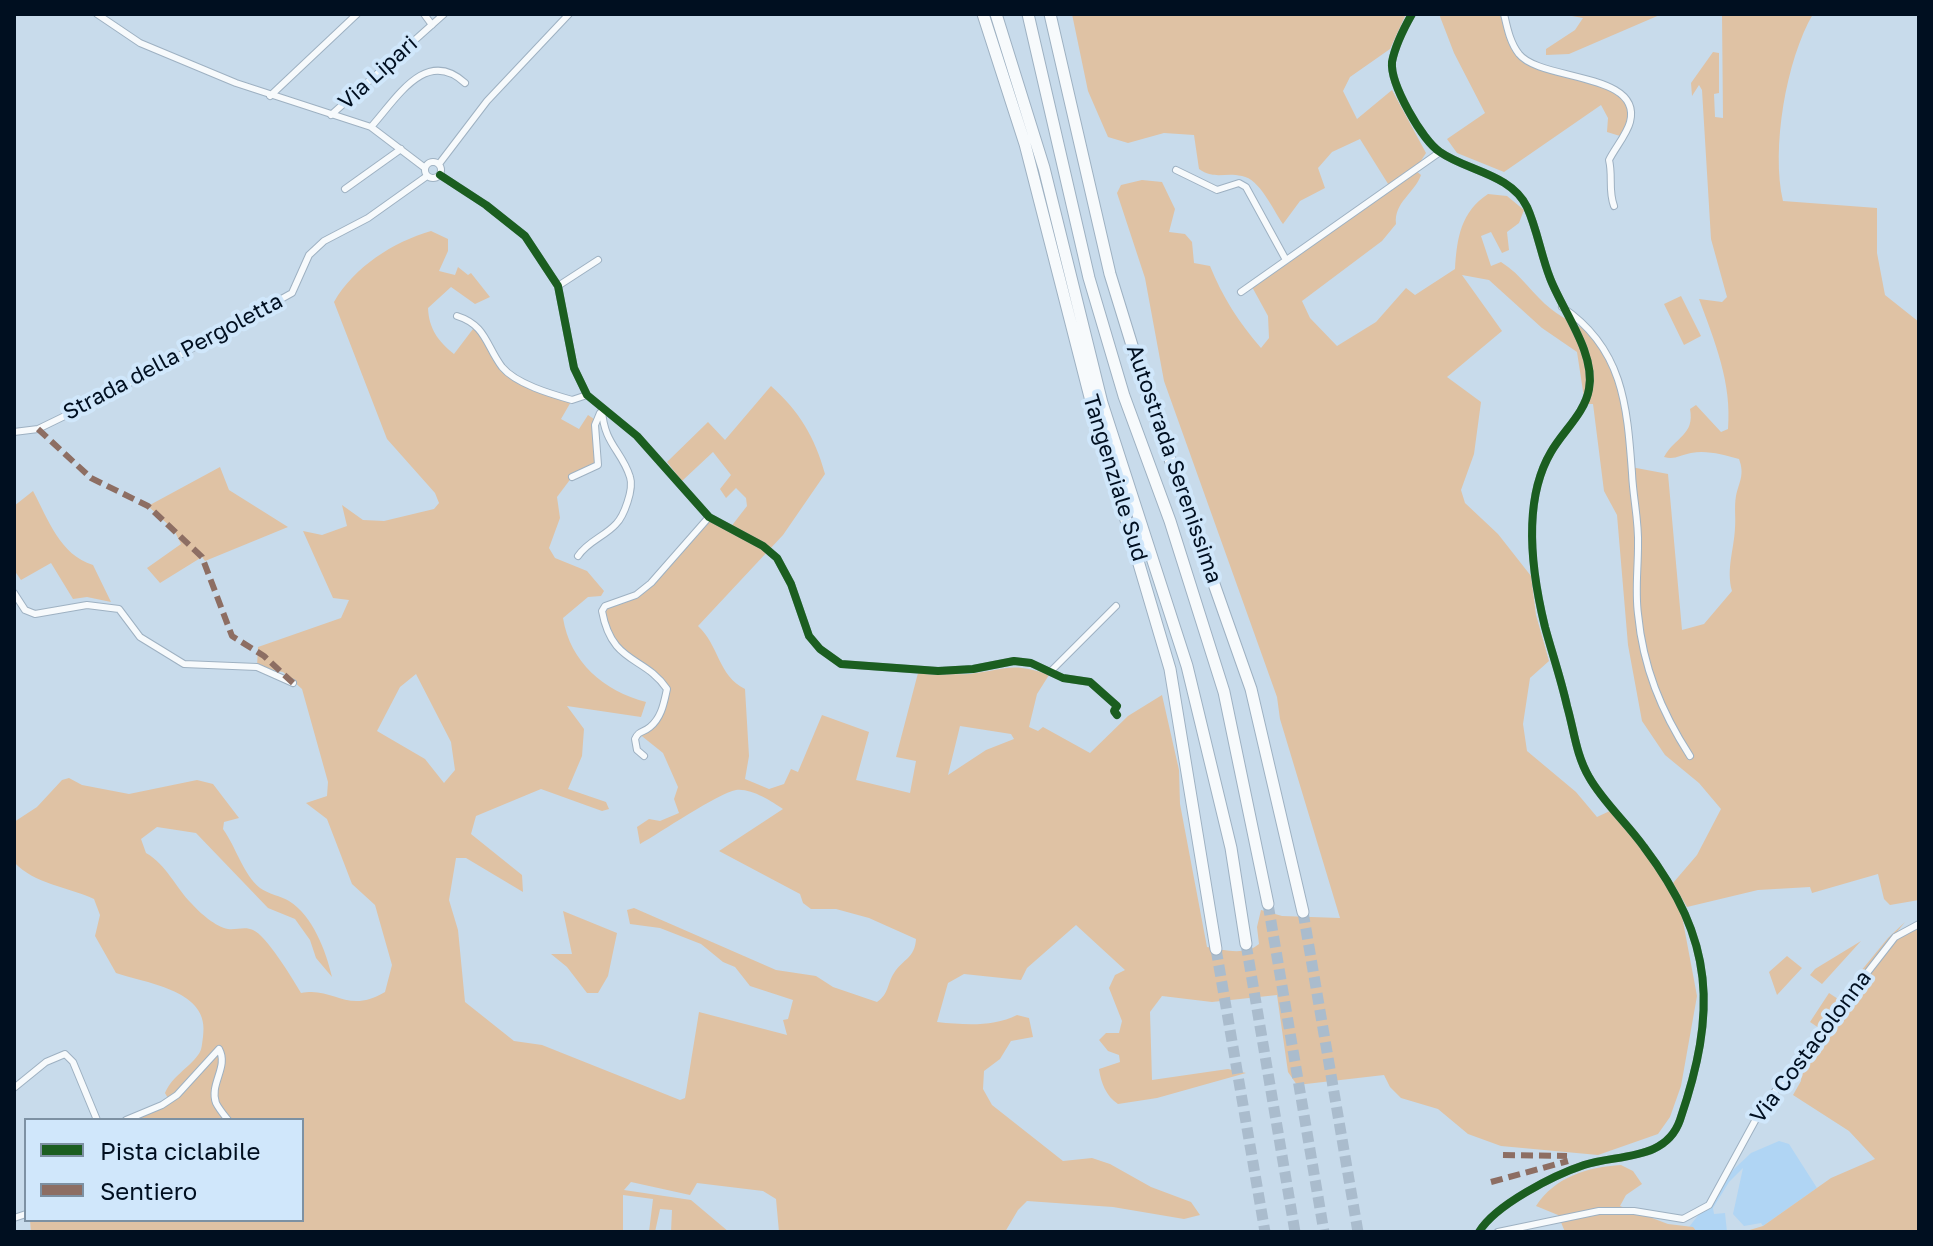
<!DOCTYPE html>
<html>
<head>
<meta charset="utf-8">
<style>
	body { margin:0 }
	#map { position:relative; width:1933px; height:1246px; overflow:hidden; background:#c8dbeb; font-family:"Golos Text",sans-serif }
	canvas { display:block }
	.frame { position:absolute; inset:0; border:16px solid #000f20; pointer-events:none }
	.legend { position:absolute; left:24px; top:1118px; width:280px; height:104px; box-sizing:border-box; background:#d0e7fb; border:2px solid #7d91a3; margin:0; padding:10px 14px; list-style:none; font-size:24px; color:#000f20 }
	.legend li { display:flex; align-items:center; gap:16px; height:40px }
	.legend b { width:40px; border:2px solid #7d91a3 }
</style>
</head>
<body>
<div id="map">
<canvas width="1933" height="1246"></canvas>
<div class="frame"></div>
<ul class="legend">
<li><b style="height:10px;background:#1b5e20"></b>Pista ciclabile</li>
<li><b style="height:10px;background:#8d6e63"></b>Sentiero</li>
</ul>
</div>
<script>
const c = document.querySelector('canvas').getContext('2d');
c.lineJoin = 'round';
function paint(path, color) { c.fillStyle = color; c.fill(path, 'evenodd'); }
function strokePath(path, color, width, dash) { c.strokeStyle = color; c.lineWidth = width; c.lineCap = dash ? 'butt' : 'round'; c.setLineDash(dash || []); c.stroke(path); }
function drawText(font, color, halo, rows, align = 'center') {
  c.font = font + ' "Golos Text",sans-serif'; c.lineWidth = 8; c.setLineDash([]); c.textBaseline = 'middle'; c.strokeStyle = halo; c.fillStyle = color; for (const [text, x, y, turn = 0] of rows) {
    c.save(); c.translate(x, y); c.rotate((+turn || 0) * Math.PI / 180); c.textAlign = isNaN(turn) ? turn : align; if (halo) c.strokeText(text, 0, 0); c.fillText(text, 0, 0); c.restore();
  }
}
const built = new Path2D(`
	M1779,1141L1789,1144L1817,1188L1763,1226L1761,1223L1744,1226L1733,1214L1743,1168L1729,1182L1713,1208L1714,1214L1725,1213L1727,1232H1697L1689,1227L1734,1169L1751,1153Z`);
const green = new Path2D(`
	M1072,14H1406L1390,49L1350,77L1343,91L1357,119L1392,90L1426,153L1415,170L1421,175C1414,194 1394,202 1396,224L1382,241L1302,301L1310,318L1337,346L1376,322L1406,288L1415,295L1455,269C1457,237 1461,212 1488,194L1507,196L1524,210L1519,223L1507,232L1509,250L1502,253L1491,232L1481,236L1491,266L1501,262C1522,275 1533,295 1551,309C1564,320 1581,325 1593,336C1623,363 1628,429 1631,467L1668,474L1682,630L1704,624L1732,591C1726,569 1734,550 1735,528C1736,518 1734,507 1736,496C1739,482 1745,475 1739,459C1723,455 1708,450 1691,453C1680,455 1675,460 1664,457C1675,437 1695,435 1690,409L1696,405L1721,432L1728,429C1732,383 1715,342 1699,299L1722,302L1727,297L1711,239L1702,90L1699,85L1692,96L1691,83L1713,52L1719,53V93L1714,94L1715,117L1723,118L1722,14H1813C1786,60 1771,149 1783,201L1877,208V253L1885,295L1919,322V900L1890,905L1884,899L1878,874L1812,893L1810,887L1758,890L1687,907L1673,883L1697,855L1721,809L1699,783L1665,755L1642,721L1628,645L1617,515L1604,491L1593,404H1585L1577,352L1542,328L1489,280L1462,275L1502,331L1447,377L1481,402L1474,454L1461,490L1465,503L1498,534L1531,576L1536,615L1549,661L1530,678L1523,724L1527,751L1576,792L1597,817L1614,809L1671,885L1682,916L1697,996L1681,1086L1670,1117L1658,1134L1598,1155L1501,1146L1468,1134L1438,1109L1401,1098L1390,1087L1384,1075L1297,1085L1288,1072L1277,995L1212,1002L1162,996L1150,1012L1152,1080L1228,1069L1246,1073L1157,1098L1118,1104C1106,1096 1101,1083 1099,1069L1120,1062L1119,1055L1108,1051L1099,1040L1106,1033H1119L1122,1021L1109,988L1115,975L1125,970L1076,925L1027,968L1021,980L964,974L948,983L937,1022C965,1025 993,1027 1017,1015L1029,1018L1033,1037L1011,1041L1000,1059L984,1071L983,1089L992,1105L1063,1161L1092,1158L1110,1164L1151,1187L1191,1202L1200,1215L1184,1219L1113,1207L1027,1201L1018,1210L1005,1232H779L776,1199L763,1191L697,1183L690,1195L631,1182L624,1190L691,1200L729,1232H671L672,1210L660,1209L655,1232H649L653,1199L623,1195V1232H31L30,1220H302V1120H126L169,1100L165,1093C173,1075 187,1070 198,1055C202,1051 202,1043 203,1037C211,990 148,984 116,973L95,936L100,915L94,899C68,887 34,884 14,862V822L37,807L62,780L69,778L82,785L129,794L197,780L213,784L239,818L224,822L223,829C236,847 243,874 260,888C268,894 281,896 289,901C313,916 326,951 332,977L316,958L310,940L295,919L268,908L196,833L157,827L141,839L146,853C167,865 175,887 192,904C200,913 216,927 228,929C237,930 245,926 253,930C266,935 293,979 301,993C334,986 347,1015 385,992L392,965L375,905L352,884L327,819L306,803L327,796L328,782L302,689L283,672L257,667L258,647L341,618L349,600L333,598L303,531L322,535L347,526L342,505L363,520L384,521L434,509L439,503L435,493L387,439L334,302C354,267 393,242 431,231L448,239V251L439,271L455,275L458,267L468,275L471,273L490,297L475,304L451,287L428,308C429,329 438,341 454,354L476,325C508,377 516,378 572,400L561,419L579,429L588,415L597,421L598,465L572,477L557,497L560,518L549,548L555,558L587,571L604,591L601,596L588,597L563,618C570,662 604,691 646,702L641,717L567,706L584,729L582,756L568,789L606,802L609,809L602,811L541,789L476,816L471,834L522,875L523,892L466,858H456L449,900L458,930L465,1002L514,1041L542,1045L680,1100L685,1098L699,1012L787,1035L783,1020L788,1019L793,1000L750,986L735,967L723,962L701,944L660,928L630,924L627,910L634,908L776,970L816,976L833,987L877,1002C889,994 887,984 894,973C903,959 915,958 916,939L869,918L836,909H811L803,903L800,894L719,851L783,809C771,801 751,788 736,790C718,793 660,833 640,844L637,827L649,819L660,821L679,813L674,799L678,787L663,753L638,733L652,725L667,689C645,657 600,657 605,606L640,592L709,517L730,528L747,506L746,498L736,488L726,498L720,489L731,475L713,452L682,481L667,462L708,422L725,440L771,386C799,411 815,437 825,474L783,535L698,626C719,645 718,676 745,689L749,756L745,779L769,789L784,784L791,769L798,772L822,715L869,732L856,780L910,793L916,761L896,757L918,673C935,673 952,675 969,674C1004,670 1012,661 1049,675L1037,694L1029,727L1038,731L1043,727L1090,753L1128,716L1162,695L1179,770L1180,804L1207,947C1224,950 1245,956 1259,944L1257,927L1261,910L1282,916L1340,918L1280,719L1277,697L1164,381L1145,278L1117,193L1121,185L1142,180L1162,182L1175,209L1169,232L1185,234L1192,242L1194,263L1210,266C1222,296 1239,323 1261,348L1269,338L1268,316L1251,285L1390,187L1360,139L1332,152L1318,168L1325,188L1300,201L1283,224C1273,210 1260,179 1242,176C1224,172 1215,180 1199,169L1194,135L1164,133L1128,143L1108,137L1088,91ZM416,674L451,742L455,770L444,783L425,759L377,731L400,687ZM960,726L1011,734L1014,739L986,750L948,775Z
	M1439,14H1504L1519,55L1531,64L1608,86L1628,102L1630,122L1620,136L1607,132L1608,118L1601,105L1504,172L1457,153L1447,139L1485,113L1454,53Z
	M1561,14H1662L1569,54L1546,55V49L1575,30L1583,18Z
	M1681,296L1701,336L1684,345L1664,304Z
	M220,467L229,490L288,527L205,561L202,557L160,583L147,568L181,544L174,530L148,506Z
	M33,491C48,519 60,555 93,565L111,602L87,597L73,599L51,563L21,580L14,570V506Z
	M563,911L617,933L608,976L598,993H587L567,967L551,954H572Z
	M1905,922L1832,1011L1828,1009L1819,1028L1810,1022L1829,993L1838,999L1888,938Z
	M1919,924V1232H1743L1763,1226L1831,1178L1875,1159L1849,1131L1793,1095L1801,1081L1802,1062L1863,979L1895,937Z
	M1861,941L1822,984L1810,975L1815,969Z
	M1787,956L1802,968L1777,995L1769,972Z
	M1621,1165L1633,1171L1642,1184L1626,1195L1620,1206L1668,1224L1693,1227L1697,1232H1565L1558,1215L1536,1206C1555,1177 1587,1167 1621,1165Z`);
const highwayTunnel = new Path2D(`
	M1268,904L1324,1232
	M1303,912L1358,1232
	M1246,944L1295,1232
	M1216,949L1265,1232`);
const street = new Path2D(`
	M97,14L140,43L236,83L371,127L425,168
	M424,14L432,25
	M1412,14C1404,28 1395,46 1392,62C1390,84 1422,140 1440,152C1467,171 1511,174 1527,207C1537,229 1541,255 1550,278C1562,310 1596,353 1589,389C1585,413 1563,431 1551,452C1522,501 1532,574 1545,627C1552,653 1561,679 1567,706C1574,730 1576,755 1589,777C1603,802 1627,823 1644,847C1715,941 1717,1011 1680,1120C1666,1161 1618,1154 1584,1165C1554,1175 1495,1205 1479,1232
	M1504,14C1507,27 1510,43 1519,54C1540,81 1643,72 1630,122C1627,134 1615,148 1609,160C1613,176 1608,190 1614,206
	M270,96L357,14
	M331,115L444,14
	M371,127C397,98 426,47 465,83
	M425 170a8 8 0 1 1 16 0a8 8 0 1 1-16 0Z
	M439,164L487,101L569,14
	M1176,170L1217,190L1239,183L1246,187L1286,260
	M440,175L486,205L525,236L558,286L574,368L587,395L637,436L709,517L763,546L777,558L791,584L809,636L820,649L841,664L938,671L973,669L1014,661L1031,663L1063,678L1090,682L1117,706L1114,711L1117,715
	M345,189L401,149
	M558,286L598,260
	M1241,292L1440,152
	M1562,307C1623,348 1627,405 1632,473C1633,498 1639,521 1638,546C1638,569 1635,591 1638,614C1643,667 1661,711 1690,756
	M457,316C486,325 486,346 502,367C516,384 551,394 572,400L587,395
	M14,432L38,429L110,394L292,293L309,255L324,241L368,218L427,176
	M572,477L598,465L595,425L600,413
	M578,556C588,541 604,537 616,524C624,516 634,489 630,477C622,451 604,444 602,410
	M14,593L25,610L35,614L87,605L119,609L140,637L184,664L257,667L293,683
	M1052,670L1116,606
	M644,756L637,750L635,739C639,730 643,733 650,727C662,717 664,702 667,689C644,655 612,665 602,611L605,606L636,595L651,583L709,517
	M14,1088L46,1062L65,1054L73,1062L97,1120
	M126,1120L162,1105L177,1095L219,1049C229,1067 209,1084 216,1103C219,1109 224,1115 228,1120
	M14,1218L26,1214
	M1498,1232L1599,1211H1634L1683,1219L1709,1205L1762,1108L1895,937L1919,924`);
const highway = new Path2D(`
	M983,14L1025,144L1092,405L1170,669L1216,949
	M996,14L1044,168L1102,403L1187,666L1231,848L1246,944
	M1028,14L1089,278L1124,396L1170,521L1224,692L1268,904
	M1050,14L1110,274L1147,394L1251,689L1303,912`);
const quiet = new Path2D(`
	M38,429L91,478L148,506L202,557L232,636L264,656L293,683
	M1503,1155L1567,1156
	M1491,1182L1568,1161`);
const cycleway = new Path2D(`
	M1412,14C1404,28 1395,46 1392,62C1390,84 1422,140 1440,152C1467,171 1511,174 1527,207C1537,229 1541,255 1550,278C1562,310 1596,353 1589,389C1585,413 1563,431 1551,452C1522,501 1532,574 1545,627C1552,653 1561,679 1567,706C1574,730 1576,755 1589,777C1603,802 1627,823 1644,847C1715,941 1717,1011 1680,1120C1666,1161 1618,1154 1584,1165C1554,1175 1495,1205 1479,1232
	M440,175L486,205L525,236L558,286L574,368L587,395L637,436L709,517L763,546L777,558L791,584L809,636L820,649L841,664L938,671L973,669L1014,661L1031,663L1063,678L1090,682L1117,706L1114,711L1117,715`);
const streetNames = [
	["Via Lipari",378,73,-42],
	["Strada della Pergoletta",173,357,-28],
	["Autostrada Serenissima",1174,464,71],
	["Tangenziale Sud",1115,478,73],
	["Via Costacolonna",1811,1047,-53]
];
paint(built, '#b0d5f4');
paint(green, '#dfc2a4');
strokePath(highwayTunnel, '#aabccd', 11, [11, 5.5]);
strokePath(street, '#9eb1c2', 8);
strokePath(highway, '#9eb1c2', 13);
strokePath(street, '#f7fafc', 6);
strokePath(highway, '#f7fafc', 11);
strokePath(quiet, '#8d6e63', 6, [12, 6]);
strokePath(cycleway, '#1b5e20', 8);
drawText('22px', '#000f20', '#d0e7fb', streetNames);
</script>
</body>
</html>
